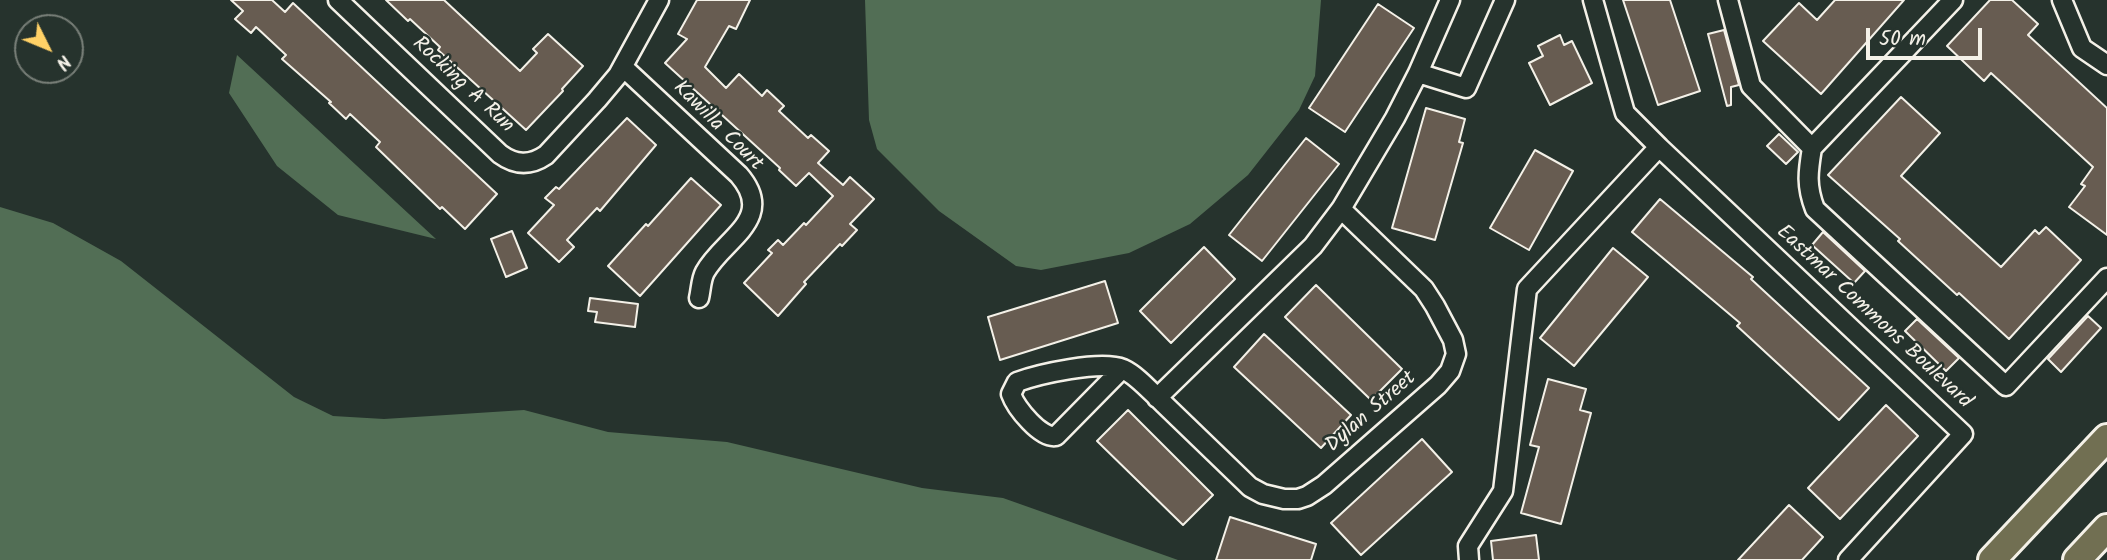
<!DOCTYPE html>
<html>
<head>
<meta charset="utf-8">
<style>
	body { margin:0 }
	#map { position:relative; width:2107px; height:560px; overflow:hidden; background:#26332d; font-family:Kalam,sans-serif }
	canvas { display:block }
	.north { position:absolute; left:14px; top:14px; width:70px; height:70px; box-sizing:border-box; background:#26332d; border:2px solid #787f78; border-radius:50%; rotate:133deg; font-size:19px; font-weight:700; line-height:28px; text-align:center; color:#f4f1e8 }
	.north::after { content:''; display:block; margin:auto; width:24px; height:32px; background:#ffd166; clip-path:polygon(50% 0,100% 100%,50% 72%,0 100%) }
	.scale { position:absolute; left:1866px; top:28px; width:116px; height:32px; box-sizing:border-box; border:4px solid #f4f1e8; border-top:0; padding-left:9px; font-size:21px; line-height:24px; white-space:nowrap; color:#f4f1e8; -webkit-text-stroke:5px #26332d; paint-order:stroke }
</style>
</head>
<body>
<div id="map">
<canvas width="2107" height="560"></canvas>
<div class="north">N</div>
<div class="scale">50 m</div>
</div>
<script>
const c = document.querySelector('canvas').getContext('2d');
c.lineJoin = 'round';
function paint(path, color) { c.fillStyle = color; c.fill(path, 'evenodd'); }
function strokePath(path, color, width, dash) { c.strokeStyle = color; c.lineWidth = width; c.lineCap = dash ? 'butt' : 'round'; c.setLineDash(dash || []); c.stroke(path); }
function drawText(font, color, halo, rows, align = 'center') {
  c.font = font + ' Kalam,sans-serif'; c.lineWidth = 5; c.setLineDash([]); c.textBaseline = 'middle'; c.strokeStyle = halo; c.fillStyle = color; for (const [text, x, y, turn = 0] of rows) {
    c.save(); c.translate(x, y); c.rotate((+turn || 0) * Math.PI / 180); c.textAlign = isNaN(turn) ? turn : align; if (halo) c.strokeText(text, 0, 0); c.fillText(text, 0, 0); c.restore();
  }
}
const green = new Path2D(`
	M865,0H1321L1315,76L1299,110L1248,175L1190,224L1129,253L1041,270L1016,266L939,211L877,149L869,120Z
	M237,55L436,239L338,215L277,166L229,93Z
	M0,207L53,223L121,261L294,397L333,416L384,419L524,410L608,432L727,442L922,488L1003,498L1178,560H0Z`);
const building = new Path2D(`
	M231,0H272L285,12L293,3L497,194L465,229L442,207L440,209L376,147L380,142L350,114L346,119L329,103L331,102L282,59L286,55L256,27L251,33L235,19L243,11Z
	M386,0H444L520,71L537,53L533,49L548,34L583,66L562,89L563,91L526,130L438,50L440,47L410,19L408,21Z
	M697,0H750L736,29L729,26L705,67L726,88L739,74L762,96L767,90L784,106L779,111L808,138L811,135L829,151L818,163L843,185L850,177L874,199L850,224L857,230L842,246L840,244L804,282L806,284L778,316L744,283L772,253L768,250L778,240L783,245L804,223L806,225L833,196L809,173L796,186L779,170L780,168L665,63L687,39L678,34Z
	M1623,0H1670L1700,91L1658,105Z
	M1835,0H1904L1821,94L1763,41L1799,3L1817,20Z
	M1990,0H2012L2038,24L2028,35L2107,108V235L2069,207L2085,186L2081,184L2093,167L1991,73L1984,81L1947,46Z
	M1378,4L1414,28L1345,132L1309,108Z
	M1724,30L1739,85L1731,87V105L1727,106L1708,34Z
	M1560,35L1564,45L1572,41L1592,83L1550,105L1529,63L1543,56L1538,46Z
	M1901,97L1940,133L1901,176L2001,267L2035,230L2039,234L2046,227L2081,260L2009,339L1959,293L1957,295L1898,241L1900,239L1828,175Z
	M1426,108L1465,119L1459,142L1463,143L1435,240L1392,228Z
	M627,118L656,145L600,211L597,208L567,240L574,247L559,262L528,233L554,205L545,198L556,187L559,189Z
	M1779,134L1798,152L1786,164L1767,146Z
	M1306,138L1339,164L1262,261L1229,235Z
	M1535,150L1573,171L1529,250L1490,228Z
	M691,178L721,205L640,296L608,266L646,224L648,226Z
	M1660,199L1753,277L1751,279L1869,388L1839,420L1737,326L1740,323L1632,232Z
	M512,231L527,268L506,277L491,239Z
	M1823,232L1865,271L1854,283L1812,245Z
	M1204,247L1235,279L1171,343L1140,311Z
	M1613,248L1648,277L1574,366L1540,338Z
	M1105,281L1118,323L1000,360L988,317Z
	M1316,285L1402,369L1371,400L1285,317Z
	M590,298L638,304L635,327L595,322L597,312L588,311Z
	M2088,316L2101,328L2061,372L2048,359Z
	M1917,319L1959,358L1946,371L1905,331Z
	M1264,334L1351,415L1321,448L1234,367Z
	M1548,379L1586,389L1580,410L1591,413L1561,524L1521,513L1539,447L1530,445Z
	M1886,405L1918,436L1840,519L1808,488Z
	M1128,410L1213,495L1183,525L1097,441Z
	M1422,439L1452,472L1361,555L1331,523Z
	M1789,505L1823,537L1802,560H1738Z
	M1230,517L1316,544L1311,560H1216Z
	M1536,535L1539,560H1493L1491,541Z`);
const minor = new Path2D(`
	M338,0L500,154C515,165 530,166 546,155L597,100L618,75L659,0
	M1593,0L1625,113L1659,147
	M1728,0L1751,86L1812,148C1808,172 1806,186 1815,209L2006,386L2107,278
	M2062,0L2082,48L2107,65
	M623,67L739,175C777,219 723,239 705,272C701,279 701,290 699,298
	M1418,73L1466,88L1505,0
	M1812,148L1953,0
	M1122,369L1056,436C1041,439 1016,408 1011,394L1017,382C1039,374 1101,360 1123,369C1138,376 1152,393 1164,404C1193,432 1221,459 1250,487L1263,494L1284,499H1298L1307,496L1324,485L1438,385L1450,371L1456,354L1453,340L1435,306L1424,289L1341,209
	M1157,398L1313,246L1341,209L1395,118L1418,73L1450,0
	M1469,560L1468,546L1503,491L1527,289L1659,147L1963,434L1848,560`);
const highway = new Path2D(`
	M1992,560L2107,438
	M2077,560L2107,528`);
const streetNames = [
	["Rocking A Run",462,86,43],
	["Kawilla Court",717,127,45],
	["Eastmar Commons Boulevard",1873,318,43],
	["Dylan Street",1372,413,-41]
];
paint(green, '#526e55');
paint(building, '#675c51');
strokePath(building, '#f4f1e8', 2);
strokePath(minor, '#f4f1e8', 23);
strokePath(highway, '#f4f1e8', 32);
strokePath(minor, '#26332d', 18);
strokePath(highway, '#716f52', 26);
drawText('21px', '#f4f1e8', '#26332d', streetNames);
</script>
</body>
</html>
